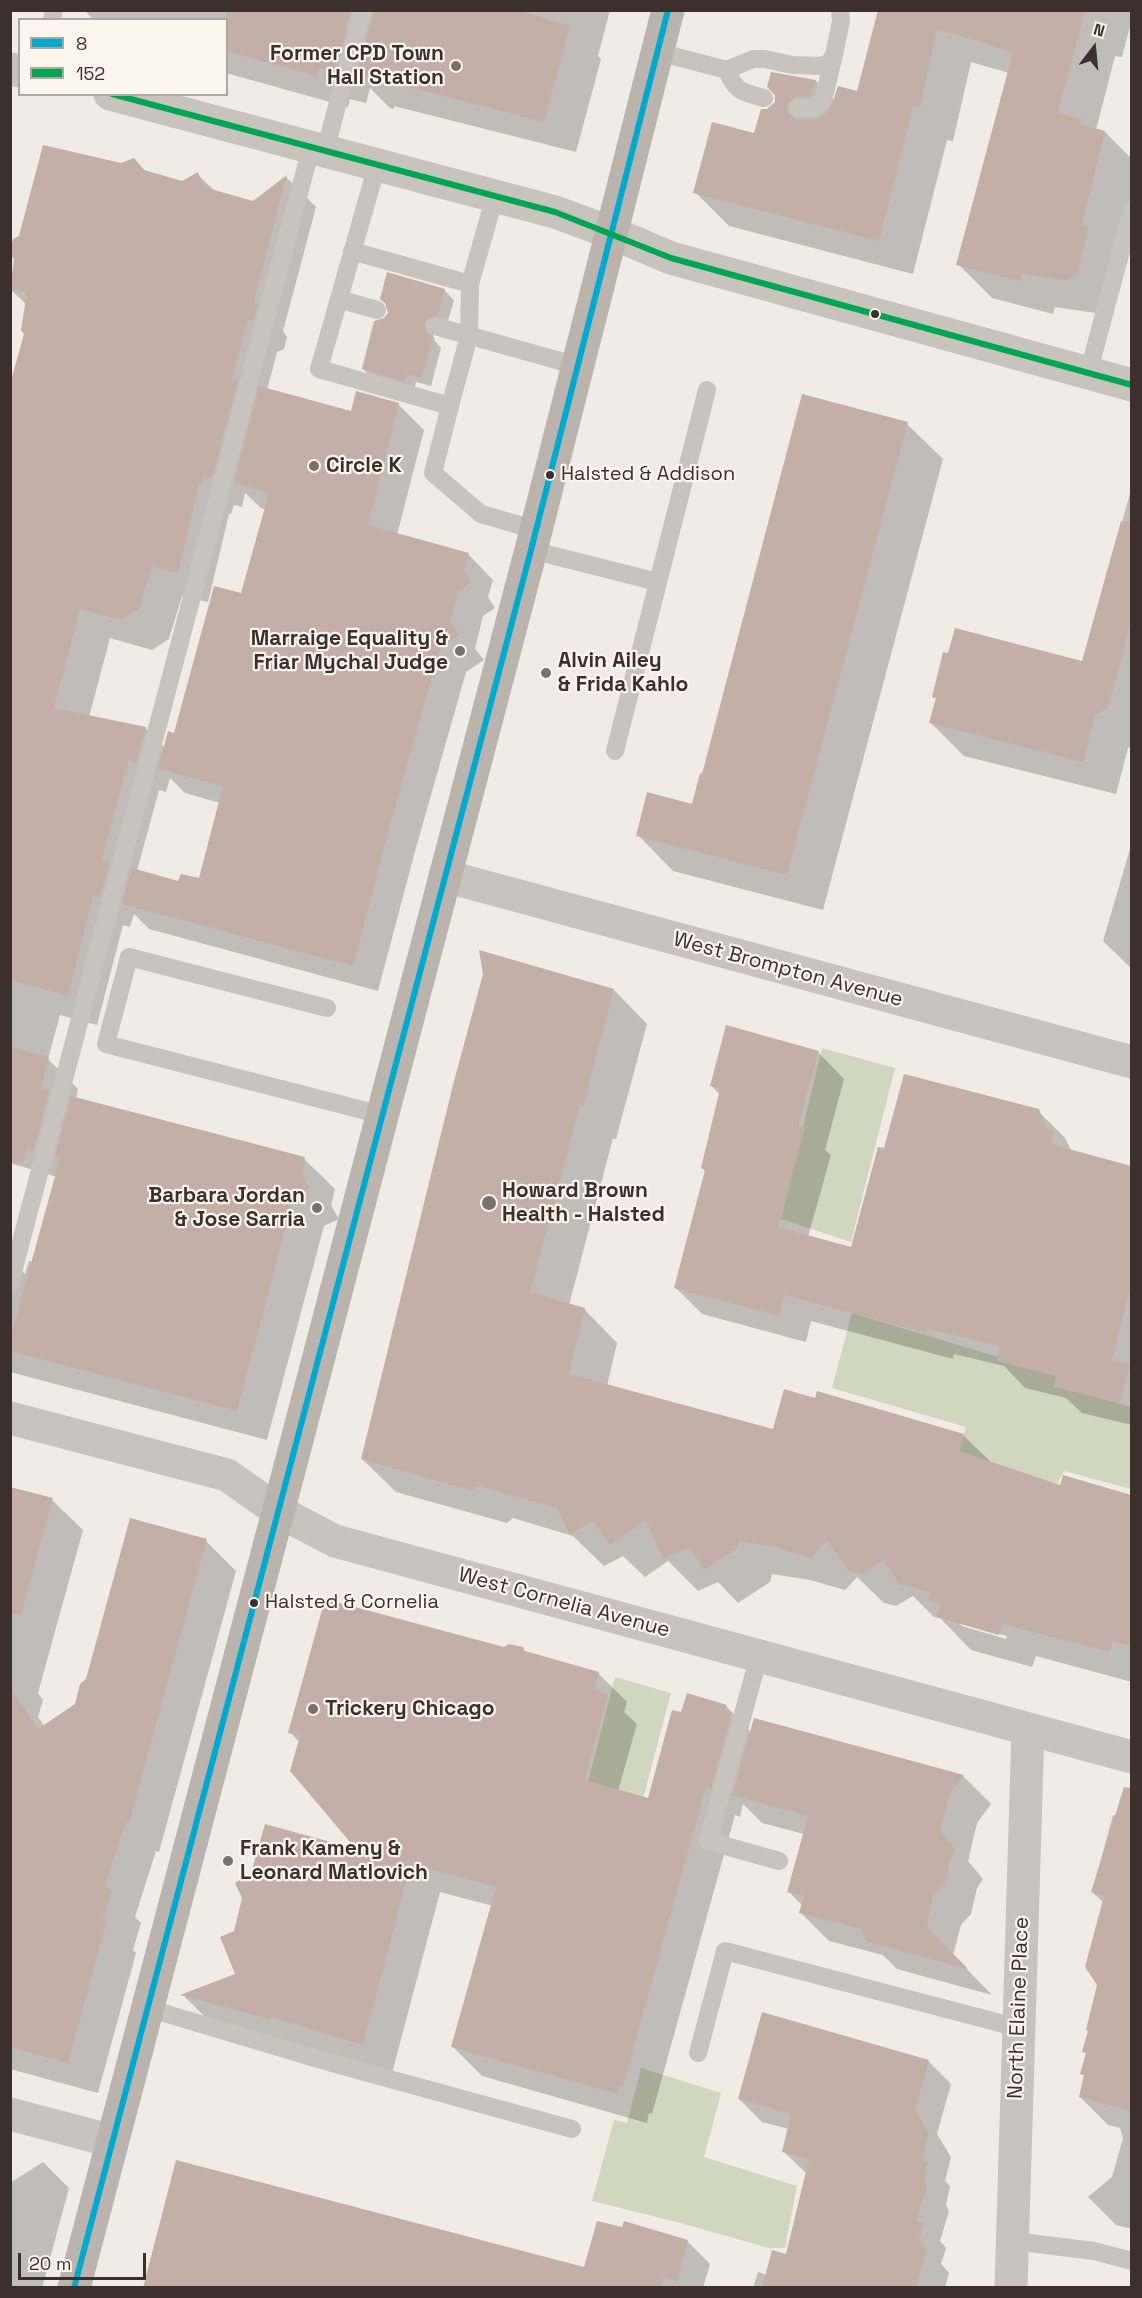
<!DOCTYPE html>
<html>
<head>
<meta charset="utf-8">
<style>
	body { margin:0 }
	#map { position:relative; width:1142px; height:2298px; overflow:hidden; background:#f0ebe5; font-family:"Space Grotesk",sans-serif }
	canvas { display:block }
	.frame { position:absolute; inset:0; border:12px solid #3b302b; pointer-events:none }
	.legend { position:absolute; left:18px; top:18px; width:210px; height:78px; box-sizing:border-box; background:#fbf5ee; border:2px solid #aea6a0; margin:0; padding:8px 10px; list-style:none; font-size:18px; color:#3b302b }
	.legend li { display:flex; align-items:center; gap:12px; height:30px }
	.legend b { width:30px; border:2px solid #aea6a0 }
	.north { position:absolute; left:1064px; top:18px; width:60px; height:60px; -webkit-text-stroke:4px #fbf5ee; paint-order:stroke; rotate:16deg; font-size:16px; font-weight:700; line-height:24px; text-align:center; color:#3b302b }
	.north::after { content:''; display:block; margin:auto; width:21px; height:27px; background:#3b302b; clip-path:polygon(50% 0,100% 100%,50% 72%,0 100%) }
	.scale { position:absolute; left:18px; top:2253px; width:128px; height:27px; box-sizing:border-box; border:3px solid #3b302b; border-top:0; padding-left:8px; font-size:18px; line-height:21px; white-space:nowrap; color:#3b302b; -webkit-text-stroke:4px #fbf5ee; paint-order:stroke }
</style>
</head>
<body>
<div id="map">
<canvas width="1142" height="2298"></canvas>
<div class="frame"></div>
<ul class="legend">
<li><b style="height:8px;background:#00a9ce"></b>8</li>
<li><b style="height:8px;background:#00a651"></b>152</li>
</ul>
<div class="north">N</div>
<div class="scale">20 m</div>
</div>
<script>
const c = document.querySelector('canvas').getContext('2d');
c.lineJoin = 'round';
function paint(path, color) { c.fillStyle = color; c.fill(path, 'evenodd'); }
function strokePath(path, color, width, dash) { c.strokeStyle = color; c.lineWidth = width; c.lineCap = dash ? 'butt' : 'round'; c.setLineDash(dash || []); c.stroke(path); }
function drawText(font, color, halo, rows, align = 'center') {
  c.font = font + ' "Space Grotesk",sans-serif'; c.lineWidth = 4.5; c.setLineDash([]); c.textBaseline = 'middle'; c.strokeStyle = halo; c.fillStyle = color; for (const [text, x, y, turn = 0] of rows) {
    c.save(); c.translate(x, y); c.rotate((+turn || 0) * Math.PI / 180); c.textAlign = isNaN(turn) ? turn : align; if (halo) c.strokeText(text, 0, 0); c.fillText(text, 0, 0); c.restore();
  }
}
const green = new Path2D(`
	M822,1048L895,1068L851,1242L781,1219Z
	M852,1313L1058,1375L1057,1386L1131,1407V1489L1064,1471L1058,1483L1041,1482L957,1459L966,1427L832,1388Z
	M615,1677L671,1693L591,1995L537,1981Z
	M641,2068L721,2093L704,2157L797,2186L785,2248H769L677,2222L592,2201L614,2120L627,2123Z`);
const shadow = new Path2D(`
	M85,10H610L598,56L601,59L576,152L394,106V109L390,108L370,88L366,103L350,99L348,107L226,73V20H93Z
	M879,10H1132V19L1122,57L1115,56L1096,130L1105,132L1132,159V194L1102,314L1055,307L1053,314L992,298L958,264L1009,73L971,62L953,141L947,140L913,274L729,226L695,192L755,135L768,110L776,102L772,74L816,81L835,101L858,93Z
	M134,160L147,172L182,183L197,174L216,192L254,202L286,177L316,207L283,331L287,337L284,349L277,352L267,390L352,412L357,393L399,405L424,430L397,535L468,554L493,580L488,597L495,608L483,616L475,649L484,660L466,672L414,855L378,991L149,929L134,914L130,927L123,925L97,1025L60,1015L48,1059L78,1089L76,1099L304,1159L335,1189L331,1205L339,1219L324,1226L267,1440L10,1372V1259L25,1274L29,1261L33,1262L57,1177L10,1163V400L26,333L27,305L10,289V283L16,259L121,165ZM245,493L261,508L266,510L242,595L175,734L165,748L145,728L89,717L110,638L152,650L169,639L182,596L208,602L229,514H231L234,505L242,507ZM170,778L185,793L220,803L200,880L179,883L137,871L159,790L166,792Z
	M444,290L454,300L447,324L433,334L435,341L441,348L431,386L416,382L414,390L373,378L363,369Z
	M907,424L943,459L823,910L673,871L638,835L693,806Z
	M1130,493L1132,746L1128,748L1116,794L964,756L931,723L937,699L934,696L1083,663Z
	M1132,842V969L1103,941Z
	M614,990L647,1024L616,1139L613,1138L569,1305L584,1309L617,1343L607,1386L774,1431L963,1435L993,1464L1062,1487L1064,1477L1132,1496V1682L1036,1656L1032,1667L971,1650L940,1618L934,1617L913,1596L896,1606L884,1603L857,1577L845,1590L810,1580L772,1574L770,1582L738,1603L718,1582L698,1591L668,1561L645,1577L623,1556L604,1566L573,1536L513,1518L507,1523L396,1492L362,1459ZM958,1622L1007,1636L1006,1639L962,1626Z
	M818,1052L844,1079L825,1150L831,1155L808,1237L852,1248L885,1150L1038,1111L1065,1138L1072,1152L1132,1168V1425L1082,1413L1066,1398L1025,1388L1004,1366L954,1354L953,1359L811,1321L806,1342L702,1314L675,1287L706,1172L702,1168L720,1095L712,1086Z
	M10,1489L52,1500L83,1530L38,1693L43,1700L38,1717L45,1727L76,1705L206,1541L236,1571L159,1852L156,1851L135,1917L141,1923L133,1950L136,1953L98,2093L10,2069Z
	M504,1649L526,1653L598,1673L627,1702L624,1712L637,1724L618,1791L649,1800L683,1714L726,1706L751,1732L755,1720L963,1776L991,1804L977,1823L968,1861L983,1879L977,1888L971,1914L961,1925L953,1955L992,1995L897,1969L883,1955L829,1941L801,1913L803,1906L788,1891L804,1834L762,1823L743,1804L740,1817L735,1815L652,2114L649,2113L647,2123L482,2076L453,2047L493,1906L440,1892L392,2073L211,2023L183,1995L237,1975L235,1932L360,1851L300,1743L290,1732Z
	M1113,1815L1132,1820V2229L1116,2225L1088,2197L1112,2177L1123,2138L1120,2128L1108,2125L1080,2097L1085,2077L1082,2073L1087,2054L1084,2051L1099,1984L1104,1903L1092,1892Z
	M928,2061L951,2084L937,2134L951,2157L945,2181L950,2186L946,2205L949,2211L940,2241L946,2248L941,2264L949,2273L945,2288H753L758,2272L767,2275L787,2255L807,2174L783,2151L789,2129L762,2122L739,2099Z
	M43,2162L69,2188L42,2288H10V2183Z
	M687,2241L710,2264L703,2288H144L585,2269Z`);
const building = new Path2D(`
	M226,10H351L335,72L319,68L316,76L226,51Z
	M374,10H516L570,26L544,122L363,75L362,78L357,77Z
	M878,10H1085L1058,113L1081,119L1080,124L1105,131L1082,225L1088,228L1078,273L1067,280L1021,274L1020,281L956,265L1013,52L937,29L920,108L913,106L879,241L693,193L712,122L754,133L761,109H767L775,102V95L767,87L771,72L816,80L810,97H796L787,103V113L796,119H815L823,116L831,107L838,86L857,91Z
	M43,145L121,163L134,158L144,170L182,181L198,172L204,187L253,201L287,175L254,300L258,306L254,319L247,322L232,379L238,381L212,478L204,476L201,485L199,484L178,573L152,567L139,609L121,620L80,609L54,708L146,727L136,763L129,760L102,859L110,861L100,898L93,896L68,996L10,980V384L24,334L21,330L27,292L10,289L14,259L10,255V250L13,239L19,236Z
	M387,272L445,289L438,315L428,318L424,324L427,333L433,337L422,378L407,374L405,382L362,369L374,321L384,318L388,313L385,303L380,299Z
	M259,386L351,411L356,391L399,403L368,525L469,553L464,571L471,582L458,591L450,622L460,635L441,646L389,829L353,966L122,904L132,868L178,881L181,874L199,878L223,786L158,769L168,731L174,733L214,586L241,593L269,493L234,483Z
	M802,394L908,422L787,875L636,836L647,792L692,804L700,773L702,774Z
	M1121,521L1131,522V622L1108,708L1095,715L1083,762L929,723L936,698L932,697L943,652L948,653L955,628L1082,661Z
	M479,950L614,989L583,1107L580,1106L530,1292L585,1308L569,1374L773,1429L784,1389L815,1398L817,1391L964,1434L959,1451L1060,1485L1063,1475L1131,1495V1646L1113,1641L1110,1652L1002,1624L999,1635L936,1617L941,1604L927,1600L930,1592L899,1584L884,1560L862,1574L849,1571L827,1540L812,1558L775,1547L739,1541L737,1549L704,1570L690,1547L663,1559L646,1520L610,1545L593,1521L570,1534L557,1508L479,1486L473,1491L361,1459L454,1081L483,974Z
	M726,1025L819,1051L798,1126L805,1128L778,1227L851,1247L878,1147L884,1148L904,1074L1039,1109L1046,1129L1054,1131L1051,1144L1131,1166V1286L1112,1360L1130,1364L1120,1403L1054,1387L1056,1376L997,1361L1000,1346L928,1329L926,1333L785,1295L779,1316L674,1288L705,1170L701,1168L720,1089L710,1086Z
	M10,1047L49,1057L41,1088L49,1090L34,1150L27,1148L23,1162L10,1160Z
	M71,1096L305,1157L302,1174L310,1188L294,1196L237,1411L10,1351V1340L60,1158L55,1156Z
	M10,1487L53,1498L21,1615L10,1613Z
	M130,1518L207,1539L129,1823L126,1822L105,1886L112,1892L103,1920L107,1921L68,2063L10,2047V1688L38,1729L75,1704L80,1684L86,1679Z
	M325,1599L504,1647L509,1644L523,1647L525,1651L599,1672L594,1690L608,1694L585,1780L648,1798L672,1710L681,1712L687,1693L727,1705L725,1710L732,1712L711,1789L706,1787L623,2086L620,2085L618,2094L451,2047L496,1887L411,1864L363,2045L271,2017L269,2019L180,1995L235,1974L220,1937L234,1931L242,1898L235,1883L251,1873L265,1824L356,1849L290,1771L300,1736L288,1733Z
	M754,1718L964,1775L950,1794L940,1832L956,1850L950,1859L947,1877L944,1886L933,1896L926,1926L968,1969L867,1942L861,1929L799,1913L804,1896L787,1892L808,1816L732,1795Z
	M1124,1787L1131,1788V2111L1079,2097L1084,2075L1080,2074L1086,2053L1082,2052L1088,2031L1086,2030L1097,1985L1085,1967L1104,1896L1091,1892Z
	M762,2012L929,2060L915,2110L929,2134L922,2160L928,2162L924,2181L927,2187L916,2221L924,2223L919,2240L927,2249L916,2288H762L772,2250L786,2254L809,2159L782,2152L791,2114L738,2099Z
	M176,2160L584,2267L597,2221L622,2227L624,2221L688,2240L677,2281L664,2277L661,2288H143Z`);
const service = new Path2D(`
	M52,20L54,10
	M658,52L727,70L753,59H765L792,65L821,66L829,63L834,55L841,21L840,10
	M727,70C735,92 743,92 764,98
	M797,108H815L821,102L825,93L834,55
	M325,151L363,10
	M377,165L339,299L377,310
	M352,251L470,284
	M339,299L319,369L450,406L469,336L470,284L495,196
	M435,326L578,366
	M1088,374L1132,210
	M450,406L433,473L481,514L536,530
	M531,550L658,582
	M615,751L707,390
	M327,1008L129,957L106,1044L382,1115
	M10,1283L311,148
	M759,1656L708,1841L779,1861
	M147,2008L328,2062L572,2129
	M698,2053L725,1951L1019,2028
	M1013,2241L1094,2251L1132,2261`);
const minor = new Path2D(`
	M445,876L1132,1062
	M10,1418L227,1475L278,1511L335,1541L1132,1757
	M10,2114L112,2141
	M1011,2288L1028,1729`);
const tertiary = new Path2D(`
	M10,69L20,71
	M110,94L555,212L612,233L671,258L1132,385`);
const secondary = new Path2D(`
	M74,2288L531,550L668,10`);
const bus1 = new Path2D(`
	M74,2288L531,550L668,10`);
const bus2 = new Path2D(`
	M112,94L555,212L671,258L1132,385`);
const markers = [
	[456,66,6,"#7a716c"],
	[875,314,5,"#3b302b"],
	[314,466,6,"#7a716c"],
	[550,475,5,"#3b302b"],
	[460,651,6,"#7a716c"],
	[546,673,6,"#7a716c"],
	[489,1203,8,"#7a716c"],
	[317,1208,6,"#7a716c"],
	[254,1603,5,"#3b302b"],
	[313,1709,6,"#7a716c"],
	[228,1861,6,"#7a716c"]
];
const busNames = [
	["Halsted & Addison",561,475],
	["Halsted & Cornelia",265,1603]
];
const poiNames = [
	["Former CPD Town",444,54,"right"],
	["Hall Station",444,78,"right"],
	["Circle K",326,466],
	["Marraige Equality &",448,639,"right"],
	["Friar Mychal Judge",448,663,"right"],
	["Alvin Ailey",558,661],
	["& Frida Kahlo",558,685],
	["Howard Brown",502,1191],
	["Health - Halsted",502,1215],
	["Barbara Jordan",305,1196,"right"],
	["& Jose Sarria",305,1220,"right"],
	["Trickery Chicago",325,1709],
	["Frank Kameny &",240,1849],
	["Leonard Matlovich",240,1873]
];
const streetNames = [
	["West Brompton Avenue",788,970,15],
	["West Cornelia Avenue",564,1603,15],
	["North Elaine Place",1019,2008,-88]
];
paint(green, '#d1d6bf');
paint(shadow, '#0003');
paint(building, '#c3afa7');
strokePath(service, '#c9c3be', 18);
strokePath(minor, '#c9c3be', 33);
strokePath(tertiary, '#c9c3be', 33);
strokePath(secondary, '#bab3ae', 33);
strokePath(bus1, '#00a9ce', 6);
strokePath(bus2, '#00a651', 6);
for (const [x, y, r, color] of markers) { const dot = new Path2D(); dot.arc(x, y, r, 0, 2 * Math.PI); c.fillStyle = color; c.fill(dot); strokePath(dot, '#fbf5ee', 2); }
drawText('20px', '#3b302b', '#fbf5ee', busNames, 'left');
drawText('bold 21px', '#3b302b', '#fbf5ee', poiNames, 'left');
drawText('21px', '#3b302b', '#fbf5ee', streetNames);
</script>
</body>
</html>
